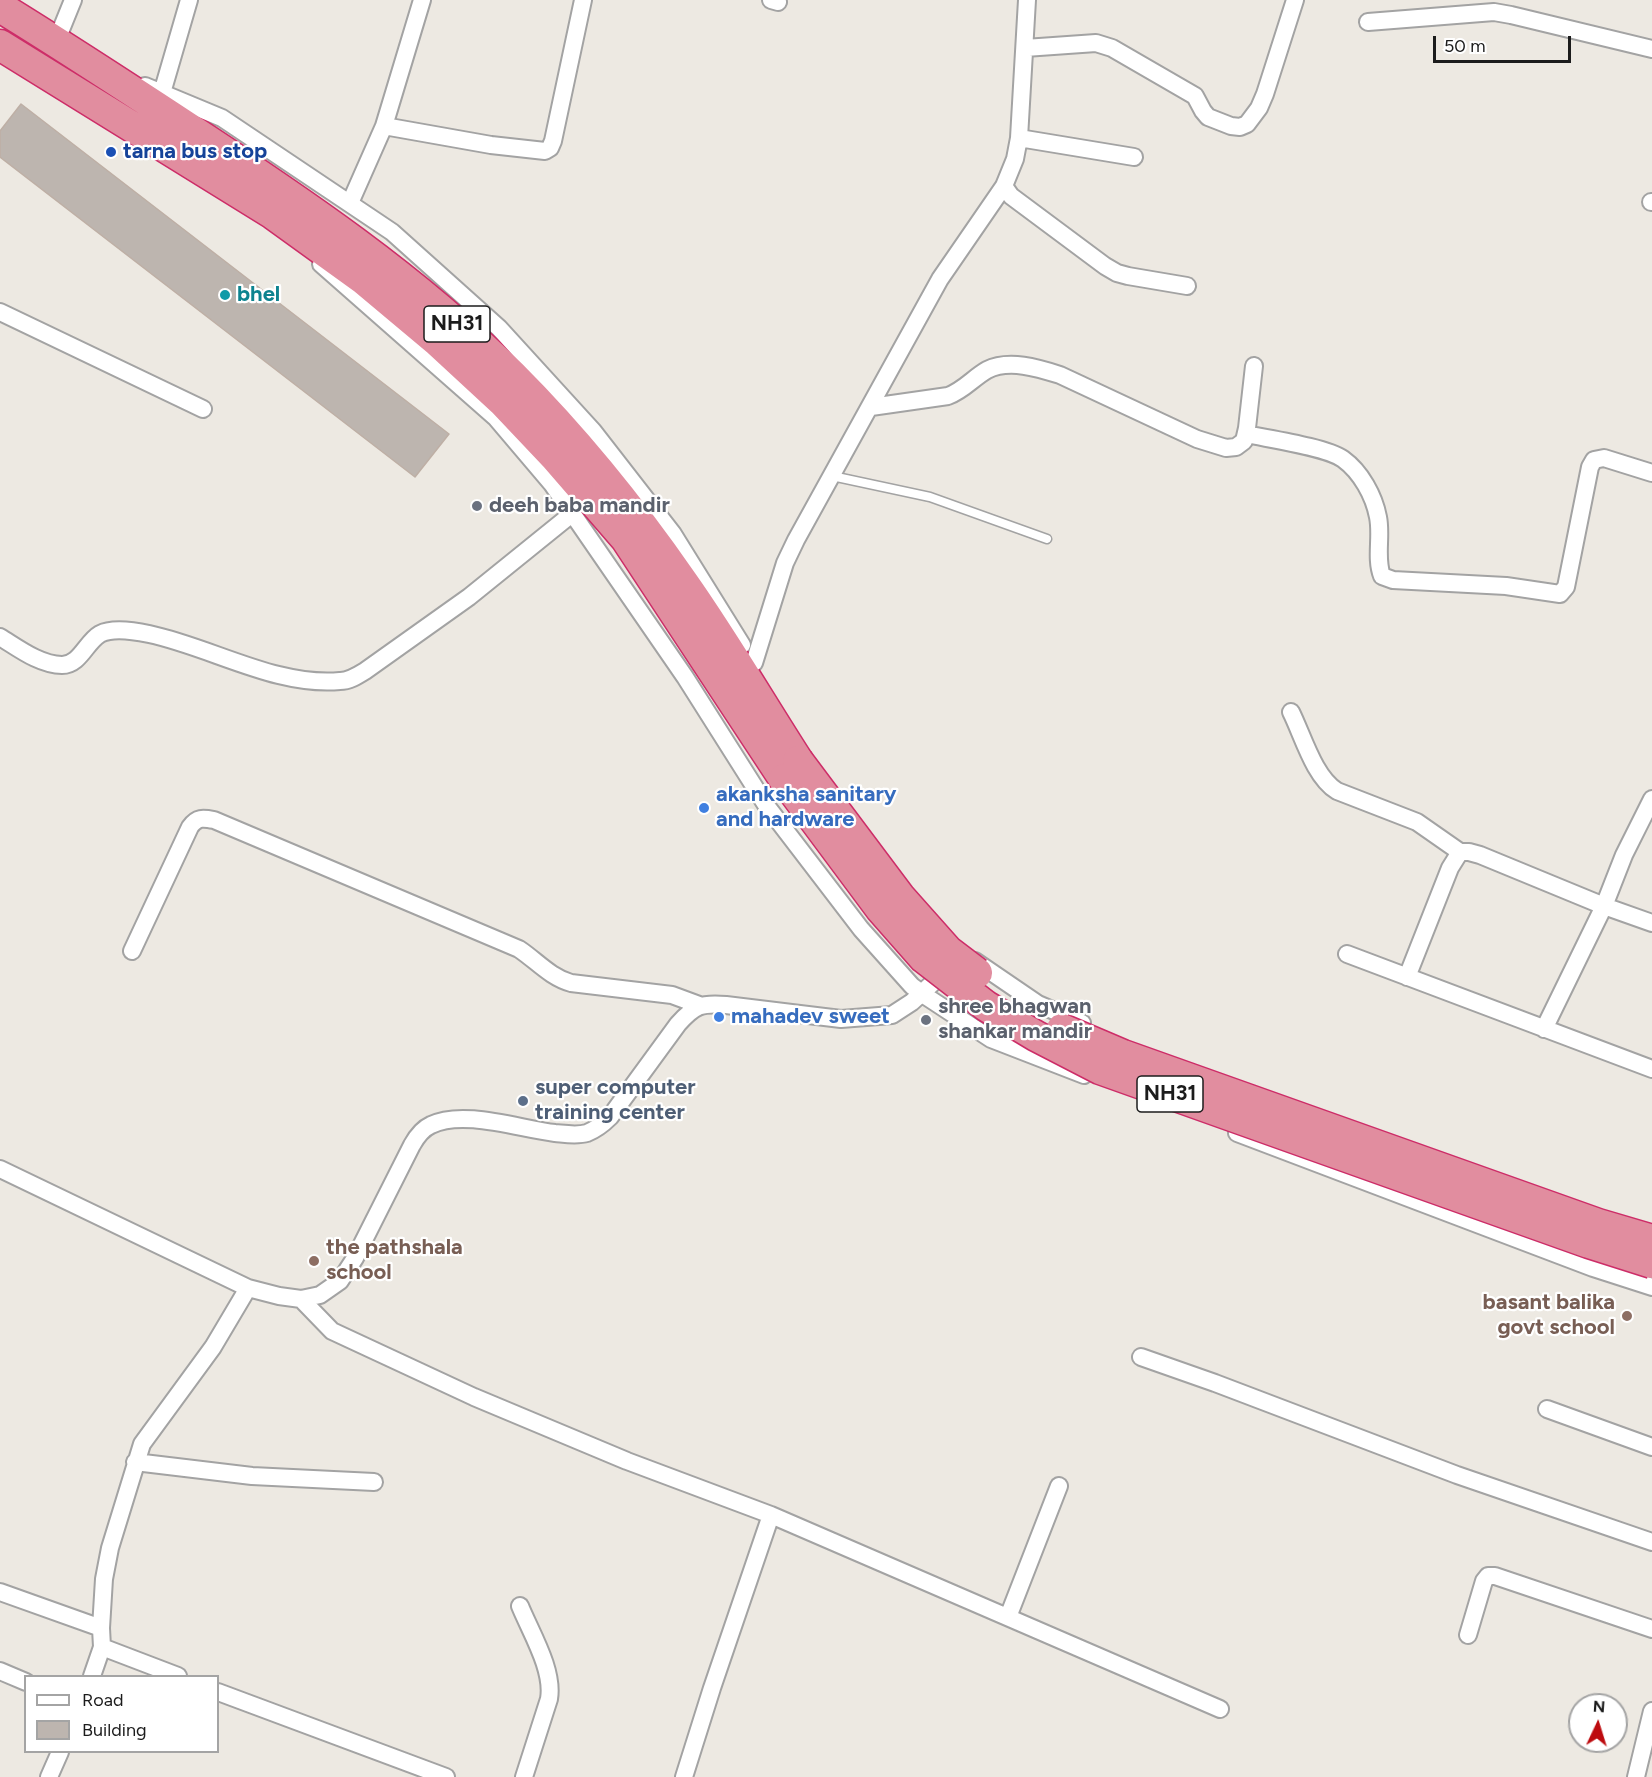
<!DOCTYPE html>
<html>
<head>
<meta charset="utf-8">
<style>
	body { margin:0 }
	#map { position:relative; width:1652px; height:1777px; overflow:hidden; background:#ede9e2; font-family:Figtree,sans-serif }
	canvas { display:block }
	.legend { position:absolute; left:24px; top:1675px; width:195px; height:78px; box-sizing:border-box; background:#fff; border:2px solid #a4a4a4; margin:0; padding:8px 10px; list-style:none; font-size:18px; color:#1c1c1c }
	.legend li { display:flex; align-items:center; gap:12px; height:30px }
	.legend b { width:30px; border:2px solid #a4a4a4 }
	.north { position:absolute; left:1568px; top:1693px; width:60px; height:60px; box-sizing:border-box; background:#fff; border:2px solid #a4a4a4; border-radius:50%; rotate:4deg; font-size:16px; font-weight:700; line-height:24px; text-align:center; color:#1c1c1c }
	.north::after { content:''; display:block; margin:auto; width:21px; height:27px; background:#bd0b0f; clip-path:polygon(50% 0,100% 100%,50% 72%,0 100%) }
	.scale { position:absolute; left:1433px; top:36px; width:138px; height:27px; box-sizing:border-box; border:3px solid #1c1c1c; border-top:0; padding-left:8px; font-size:18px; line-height:21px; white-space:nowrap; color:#1c1c1c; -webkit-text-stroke:4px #fff; paint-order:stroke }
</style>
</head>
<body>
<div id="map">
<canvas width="1652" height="1777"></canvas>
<ul class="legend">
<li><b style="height:8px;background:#fff"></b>Road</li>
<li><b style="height:16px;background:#bdb5af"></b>Building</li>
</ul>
<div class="north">N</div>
<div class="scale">50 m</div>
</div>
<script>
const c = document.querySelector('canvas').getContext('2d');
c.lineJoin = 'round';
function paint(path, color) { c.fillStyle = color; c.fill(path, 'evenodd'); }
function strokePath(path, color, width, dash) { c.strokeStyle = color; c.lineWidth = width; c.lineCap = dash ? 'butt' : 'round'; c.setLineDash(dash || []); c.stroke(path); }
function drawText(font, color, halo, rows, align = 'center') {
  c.font = font + ' Figtree,sans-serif'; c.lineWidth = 4.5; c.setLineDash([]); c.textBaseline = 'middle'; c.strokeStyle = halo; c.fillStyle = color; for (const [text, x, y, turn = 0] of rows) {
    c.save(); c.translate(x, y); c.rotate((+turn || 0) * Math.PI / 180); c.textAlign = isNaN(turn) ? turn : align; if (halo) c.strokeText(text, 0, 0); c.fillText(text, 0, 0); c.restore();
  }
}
const building = new Path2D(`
	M21,104L449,434L415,477L0,157V131Z`);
const lane = new Path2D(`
	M832,476L930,497L1047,539`);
const street = new Path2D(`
	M771,0L778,2
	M1368,22L1494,12L1511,15L1652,49
	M56,42L73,0
	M1025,48L1096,43L1112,48L1195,96L1203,111L1208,117L1231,126L1240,127L1247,124L1259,108L1265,94L1295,0
	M145,86L222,118L392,232L499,328L593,431L673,534L742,645
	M162,93L189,0
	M384,126L491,145L545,151L550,148L553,141L583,0
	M1019,138L1134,157
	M1004,186L1011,196L1105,266L1117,273L1128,276L1187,286
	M1651,202H1652
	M350,203L384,126L422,0
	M321,264L496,418L552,484L685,677L766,805L861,929L912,986L927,997L991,1039L1084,1075
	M0,312L203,409
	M871,407L948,396C964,390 973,378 987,370C1009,359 1038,368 1060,375L1197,439L1226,448L1236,447L1244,441L1247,428L1254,366
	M1246,434C1269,439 1326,447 1343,459C1361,472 1374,496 1378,517C1382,536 1375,558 1382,576L1393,580L1506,586L1560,594L1566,587L1590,467L1594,460L1604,458L1652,473
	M0,637C18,648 40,665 62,665C80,665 86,642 100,634C113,627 135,631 149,634C211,647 276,687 340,681C349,681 357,676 365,671L469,597L573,513
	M754,663L785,563L796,540L940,279L1004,186L1015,159L1019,138L1027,0
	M1291,712C1303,736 1314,777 1337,791L1417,822L1460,852
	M132,951L190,827C197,817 203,818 214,820L519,949C537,961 550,977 571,983L672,995L699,1005
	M1347,954L1652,1069
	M975,961L1038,1004L1082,1023
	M1407,977L1450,868L1460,852H1469L1480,855L1604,906L1652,923
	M1544,1029L1604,906L1624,855L1652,799
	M1237,1133L1593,1268L1652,1287
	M0,1169L248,1288L279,1296L301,1299L320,1295L340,1281L355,1258L412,1145C417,1136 422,1129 431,1125C463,1109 520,1129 555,1133C566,1134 577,1136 587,1133C597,1129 603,1124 610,1117L678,1024C695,1005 701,1003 726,1005L841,1019L892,1015L912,1002L949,968
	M301,1299L332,1331L474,1397L627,1461L771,1515L1220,1709
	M1141,1357L1215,1383L1457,1475L1652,1542
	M1547,1409L1652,1447
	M135,1462L252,1476L374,1482
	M0,1592L101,1628
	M520,1606C531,1633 554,1670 549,1699L524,1777
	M1008,1617L1059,1486
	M1468,1635L1484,1581L1488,1576H1495L1652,1629
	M102,1647L178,1676
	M0,1671L26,1682
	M92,1676L102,1647L101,1628L104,1579L110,1548L142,1444L213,1347L248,1288
	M218,1692L446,1777
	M49,1777L60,1752
	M684,1777L712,1688L771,1515
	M1636,1777L1652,1711`);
const highway = new Path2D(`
	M0,7C62,45 123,85 184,125C299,200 414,278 512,375C574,437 633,510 683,582C724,640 760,702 798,761
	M0,45L273,214L363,279L437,341L503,402L555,457L626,539L784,779`);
const highwayBridge = new Path2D(`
	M798,761L900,897L948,951L977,973
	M784,779L880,908L924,958L986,1006L1036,1036L1100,1069L1589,1243L1652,1263
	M1062,1029L1123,1055L1598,1224L1652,1240`);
const markers = [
	[111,152,6,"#1a4fb4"],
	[225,295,6,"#0f9aa8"],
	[477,506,6,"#6b7280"],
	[704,808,6,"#3f7fe0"],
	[719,1017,6,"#3f7fe0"],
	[926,1020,6,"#6b7280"],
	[523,1101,6,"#5c6f8a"],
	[314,1261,6,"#8d6e63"],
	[1627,1316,6,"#8d6e63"]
];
const shields = [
	[457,324,66],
	[1170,1094,66]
];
const shieldNames = [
	["NH31",457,324],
	["NH31",1170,1094]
];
const transitNames = [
	["tarna bus stop",123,152]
];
const cultureNames = [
	["bhel",237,295]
];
const worshipNames = [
	["deeh baba mandir",489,506],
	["shree bhagwan",938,1007],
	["shankar mandir",938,1032]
];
const shopNames = [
	["akanksha sanitary",716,795],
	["and hardware",716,820],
	["mahadev sweet",731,1017]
];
const serviceNames = [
	["super computer",535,1088],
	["training center",535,1113]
];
const educationNames = [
	["the pathshala",326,1248],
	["school",326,1273],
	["basant balika",1615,1303,"right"],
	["govt school",1615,1328,"right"]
];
paint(building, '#bdb5af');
strokePath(building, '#beafa5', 1.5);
strokePath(lane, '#a3a3a3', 11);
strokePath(street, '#a3a3a3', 20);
strokePath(highway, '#cd2d68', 33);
strokePath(lane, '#fff', 8);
strokePath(street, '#fff', 16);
strokePath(highway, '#e18d9f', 30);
strokePath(highwayBridge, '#cd2d68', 33, []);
strokePath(highwayBridge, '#e18d9f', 30);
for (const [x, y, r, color] of markers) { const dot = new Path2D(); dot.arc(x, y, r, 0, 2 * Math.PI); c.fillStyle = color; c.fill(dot); strokePath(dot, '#fff', 2); }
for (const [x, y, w] of shields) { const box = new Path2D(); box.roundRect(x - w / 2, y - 18, w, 36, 4.5); c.fillStyle = '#fff'; c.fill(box); strokePath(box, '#1c1c1c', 1.5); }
drawText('bold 21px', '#1c1c1c', null, shieldNames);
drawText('bold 22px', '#164399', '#fff', transitNames, 'left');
drawText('bold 22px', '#0d838f', '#fff', cultureNames, 'left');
drawText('bold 22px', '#5b616d', '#fff', worshipNames, 'left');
drawText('bold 22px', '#366cbe', '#fff', shopNames, 'left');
drawText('bold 22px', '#4e5e75', '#fff', serviceNames, 'left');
drawText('bold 22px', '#785e54', '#fff', educationNames, 'left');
</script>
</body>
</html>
